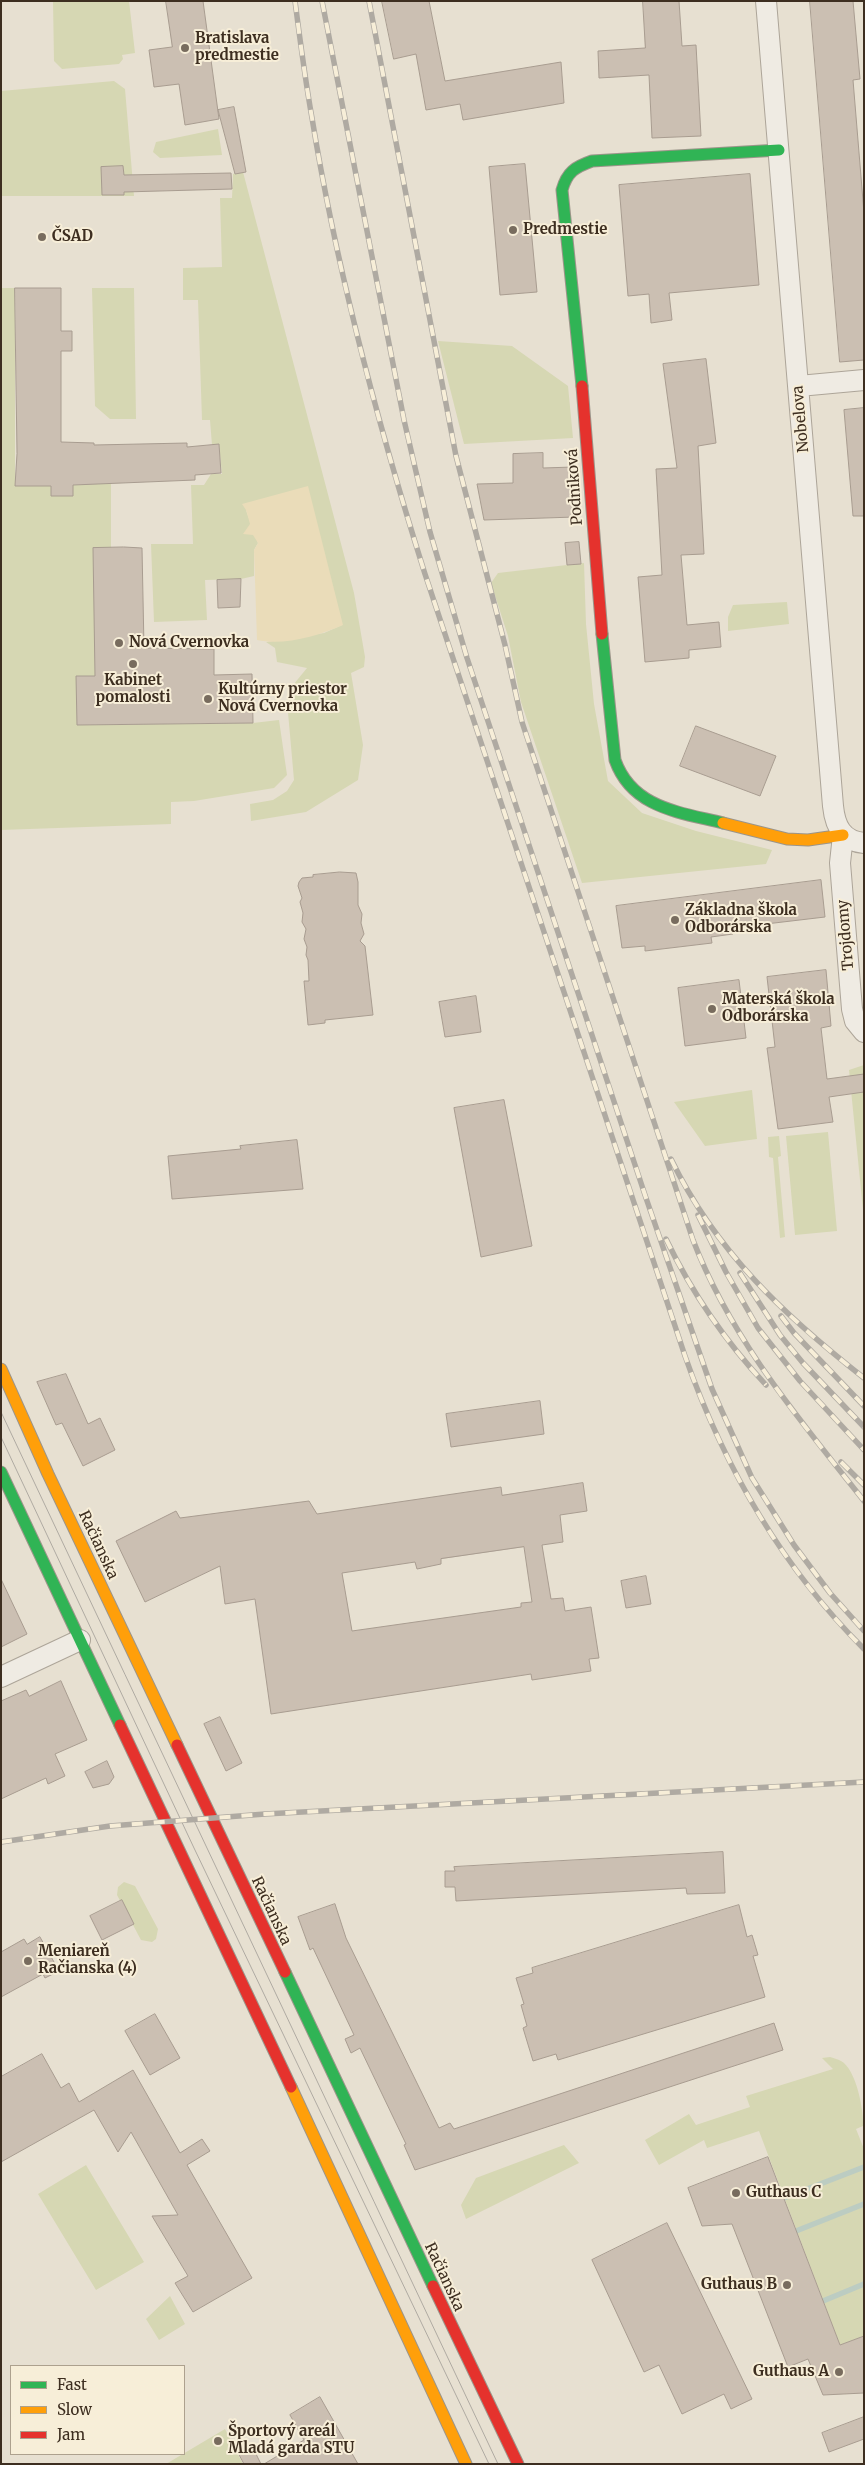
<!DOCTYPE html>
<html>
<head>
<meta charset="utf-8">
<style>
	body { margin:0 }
	#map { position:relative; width:865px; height:2465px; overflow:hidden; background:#e7e0d1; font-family:Merriweather,serif }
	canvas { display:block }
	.frame { position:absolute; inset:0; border:2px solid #3d2e20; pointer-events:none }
	.legend { position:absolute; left:10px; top:2365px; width:175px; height:90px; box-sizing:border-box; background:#f7eed8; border:1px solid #ada18e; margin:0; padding:6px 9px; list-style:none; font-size:15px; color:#3d2e20 }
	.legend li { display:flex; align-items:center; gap:10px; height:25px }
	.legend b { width:25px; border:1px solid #ada18e }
</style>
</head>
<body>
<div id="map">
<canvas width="865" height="2465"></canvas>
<div class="frame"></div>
<ul class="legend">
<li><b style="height:6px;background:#30b455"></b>Fast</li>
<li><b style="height:6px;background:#ff9f0a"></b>Slow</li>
<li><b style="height:6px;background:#e5322d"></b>Jam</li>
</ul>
</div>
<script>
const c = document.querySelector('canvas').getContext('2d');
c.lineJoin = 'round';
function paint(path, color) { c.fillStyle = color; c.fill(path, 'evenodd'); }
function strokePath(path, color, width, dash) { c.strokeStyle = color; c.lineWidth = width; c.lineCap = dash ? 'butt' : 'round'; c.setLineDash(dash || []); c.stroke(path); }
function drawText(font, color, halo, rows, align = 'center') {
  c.font = font + ' Merriweather,serif'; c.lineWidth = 4; c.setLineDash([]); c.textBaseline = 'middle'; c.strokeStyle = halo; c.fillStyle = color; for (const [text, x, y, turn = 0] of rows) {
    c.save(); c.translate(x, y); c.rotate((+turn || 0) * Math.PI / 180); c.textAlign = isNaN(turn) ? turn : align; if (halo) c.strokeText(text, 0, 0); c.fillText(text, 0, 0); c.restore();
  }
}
const green = new Path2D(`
	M53,1H129L135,53L122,55L123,59L119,64L62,69L54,61Z
	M114,81L125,89L134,196H1V91Z
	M218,129L222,155L160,158L153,152L156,142Z
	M243,172L354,593L365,657L364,667L351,673L363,745L358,780L306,812L251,821L250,804L273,800L287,791L294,780L287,701L289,690L307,668L277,662L275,648L266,642L324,633L342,625L246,510L258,543L254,550V576L241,579L205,580L207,620L154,622L151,544H193L191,485H204L211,474H222L219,445H212L210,420H202L198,300H183V268L222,267L220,198H232L233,174Z
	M1,288H15V485L51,486L52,496H72L73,485L111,482V548L95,676L77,725L253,723L279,720L287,775L274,788L194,801L171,802V824L1,830Z
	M92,288H134L136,419H110L95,406Z
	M438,341L512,346L568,386L573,438L464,444Z
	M584,563L586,624L594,704L608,781L642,813L696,831L772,850L766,864L582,883L521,702L508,636L491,583L498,573Z
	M787,602L789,624L728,631V617L733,605Z
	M864,1065V1220L849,1070Z
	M752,1090L757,1139L705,1146L674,1102Z
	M828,1132L837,1231L795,1235L786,1136Z
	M779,1136L781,1156L778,1157L785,1237L780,1238L773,1158L769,1157L768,1137Z
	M124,1882L135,1886L158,1929L156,1939L152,1942L141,1940L117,1895L118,1887Z
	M830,2057C833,2058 838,2059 841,2061C856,2069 864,2110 863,2126L856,2129L864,2149V2336L840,2345L759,2131L707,2148L704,2140L659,2165L645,2140L689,2114L696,2125L750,2107L746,2096L833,2069L822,2058Z
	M564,2145L579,2163L466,2219L461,2205L476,2178Z
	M86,2165L144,2262L96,2290L38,2194Z
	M170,2296L185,2324L159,2340L146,2319Z
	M225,2429L243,2464H166Z`);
const sand = new Path2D(`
	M308,486L343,625C318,636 283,646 257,640L254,550L258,543L253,535L243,534L250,524L246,510L242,504Z`);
const stream = new Path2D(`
	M784,2198L864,2167
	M796,2231L864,2204
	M823,2301L864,2284`);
const building = new Path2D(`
	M166,1H203L219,119L185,125L179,84L154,87L149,50L172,47Z
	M382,1H429L445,81L561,62L564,103L463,120L460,104L426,110L416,54L394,59Z
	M643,1H679L682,46L696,45L701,136L652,138L649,75L599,78L598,51L645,48Z
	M810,1H853L860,79L853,80L864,213V360L840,362Z
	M234,107L246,172L235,174L218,110Z
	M525,164L537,292L500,295L489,167Z
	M123,166L124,175L231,173L232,189L124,192V195H102L101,167Z
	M750,174L759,285L669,293L672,320L651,323L649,294L628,296L619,185Z
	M15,288H61V331H72V351H61V442L94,443V445L187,443V447L219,444L221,473L195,475V480L73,485V496H51V486H15L17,454Z
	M706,359L716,443L698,446L704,554L681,555L687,625L719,622L721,647L689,650V658L645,662L638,577L662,575L656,469L677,468L663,364Z
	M864,408V516H853L844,410Z
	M543,453V468L573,467L575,517L484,520L477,484L513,483V454Z
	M579,542L581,564L567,565L565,543Z
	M124,547L142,548L144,648L214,649V675L252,674L253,723L77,725L76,676H95L93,548Z
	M241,579L240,607L218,608L217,580Z
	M696,726L776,756L760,796L680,766Z
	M340,872L356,873L358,882V905L362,914L361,923L364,934L360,941L365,946L373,1015L325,1020V1023L308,1025L304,981H309L308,960L306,955L307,947L304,939L306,929L302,922L303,913L300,902L302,898L298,886L299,882L302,878L313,877V875Z
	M821,880L825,917L732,928L733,934L711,937L712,943L645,951V946L622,948L616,906Z
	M826,970L831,1026L821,1028L827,1079L864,1074V1092L829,1097L833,1122L778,1129L767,1048L775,1047L767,977Z
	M739,980L746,1038L685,1046L678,988Z
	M476,996L481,1032L445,1037L439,1002Z
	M504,1100L532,1246L481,1257L454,1108Z
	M297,1140L303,1189L172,1199L168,1156L241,1149L240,1146Z
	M66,1374L88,1424L100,1418L115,1450L83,1466L62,1423L56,1425L37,1382Z
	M540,1401L544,1434L451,1447L446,1414Z
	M583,1483L587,1511L560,1515L563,1542L542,1545L551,1599L563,1598L565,1611L591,1607L599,1658L589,1659L591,1671L532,1680L531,1674L271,1714L255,1599L225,1604L220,1566L145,1602L116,1541L176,1511L180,1518L309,1501L317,1514L501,1487L502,1495ZM524,1547L532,1602L521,1603V1607L352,1631L342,1573L415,1562L417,1569L441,1564V1559Z
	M646,1576L651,1604L626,1608L621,1581Z
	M1,1579L27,1634L1,1647Z
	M61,1681L87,1740L55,1754L65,1776L48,1784L46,1778L1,1799V1701L26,1690L29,1696Z
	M220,1717L242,1763L226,1771L204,1724Z
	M107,1761L114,1777L109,1784L93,1788L85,1772Z
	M723,1852L725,1893L687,1894L686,1888L456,1901L455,1887H445V1871H455L454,1867Z
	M122,1900L134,1924L102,1940L90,1916Z
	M335,1904L346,1938L439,2128L450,2123L454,2129L774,2023L783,2050L415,2170L404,2145L406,2144L360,2048L351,2053L345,2039L354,2035L313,1948L310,1950L298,1917Z
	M739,1905L747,1937L752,1935L758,1955L753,1956L765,1997L558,2060L556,2054L533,2061L523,2028L527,2026L521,2005L524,2004L516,1978L533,1973L532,1968Z
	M40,1937L59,1971L45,1978L43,1974L1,1997V1952L24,1939L27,1944Z
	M155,2014L180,2058L150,2075L125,2031Z
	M42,2054L61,2088L69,2083L79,2102L133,2070L180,2153L202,2139L210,2151L187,2165L252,2278L193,2312L175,2283L188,2276L152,2216L178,2215L131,2132L118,2152L94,2110L1,2162V2077Z
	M768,2157L840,2345L864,2336V2393L823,2395L808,2359L788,2367L732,2224L702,2226L688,2188Z
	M667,2223L752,2399L731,2409L724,2394L682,2414L659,2365L644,2372L592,2260Z
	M320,2397L358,2464H264L304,2440L290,2415Z
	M864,2417V2439L829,2452L822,2433Z
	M251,2444L261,2464H244L237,2451Z`);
const street = new Path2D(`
	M766,1L833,806C835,826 842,841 864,843
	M799,386L864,380
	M843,835L840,863L852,1009L855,1021L864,1032
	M1,1677L80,1640`);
const fast = new Path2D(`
	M582,386L562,190C567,172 575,167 592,161L779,150
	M602,634L615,760C632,808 679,812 723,823
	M1,1472L120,1725
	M285,1972L433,2286`);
const slow = new Path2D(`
	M723,823L787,839L808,840L843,835
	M1,1369L48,1474L177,1745
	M291,2087L466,2464`);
const jam = new Path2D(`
	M582,386L602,634
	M120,1725L291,2087
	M177,1745L285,1972
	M433,2286L518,2464`);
const tram = new Path2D(`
	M1,1412L498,2464
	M1,1437L194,1848L489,2464`);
const rail = new Path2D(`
	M295,1C300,40 305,79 312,118C337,272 378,425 425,574L685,1356C724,1467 781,1566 864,1649
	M322,1L404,420L430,532L467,658L646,1198L712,1389L752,1478L794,1545L830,1593L864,1631
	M369,1L456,456L505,645L522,722L693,1240C731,1339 799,1419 864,1501
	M671,1159C716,1252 785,1316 864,1378
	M698,1215L726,1272L758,1328L800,1381L864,1450
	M666,1239C692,1293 725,1341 766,1385
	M740,1273L780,1335L803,1363L864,1427
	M781,1316L794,1333L864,1406
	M841,1462L864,1485
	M1,1842L110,1826L265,1814L864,1782`);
const markers = [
	[185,48,5,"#786c5e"],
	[513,230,5,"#786c5e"],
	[42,237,5,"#786c5e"],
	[119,643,5,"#786c5e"],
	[133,664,5,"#786c5e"],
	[208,699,5,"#786c5e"],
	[675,920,5,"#786c5e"],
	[712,1009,5,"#786c5e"],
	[28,1961,5,"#786c5e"],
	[736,2193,5,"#786c5e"],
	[787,2285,5,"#786c5e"],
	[839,2372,5,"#786c5e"],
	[218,2441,5,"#786c5e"]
];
const poiNames = [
	["Bratislava",195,39],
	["predmestie",195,56],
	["Predmestie",523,230],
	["ČSAD",52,237],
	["Nová Cvernovka",129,643],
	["Kabinet",133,681,"center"],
	["pomalosti",133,698,"center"],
	["Kultúrny priestor",218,690],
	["Nová Cvernovka",218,707],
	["Základna škola",685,911],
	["Odborárska",685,928],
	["Materská škola",722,1000],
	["Odborárska",722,1017],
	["Meniareň",38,1952],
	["Račianska (4)",38,1969],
	["Guthaus C",746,2193],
	["Guthaus B",777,2285,"right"],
	["Guthaus A",829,2372,"right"],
	["Športový areál",228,2432],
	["Mladá garda STU",228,2449]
];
const streetNames = [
	["Nobelova",801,419,-95],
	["Podniková",575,487,-94],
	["Trojdomy",846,935,-95],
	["Račianska",98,1545,65],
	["Račianska",271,1911,65],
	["Račianska",444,2277,65]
];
paint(green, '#d6d7b3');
paint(sand, '#eadcb9');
strokePath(stream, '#bcccc2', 5.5);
paint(building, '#cbbfb2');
strokePath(building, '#a89c90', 1);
strokePath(street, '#ada599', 22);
strokePath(fast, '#9c958a', 13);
strokePath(slow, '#9c958a', 13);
strokePath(jam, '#9c958a', 13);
strokePath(street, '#efebe3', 20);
strokePath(fast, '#30b455', 11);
strokePath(slow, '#ff9f0a', 11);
strokePath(jam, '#e5322d', 11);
strokePath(tram, '#afaaa2', 1);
strokePath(rail, '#afaaa2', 5.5);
strokePath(rail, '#f7eed8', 4, [11]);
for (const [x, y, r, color] of markers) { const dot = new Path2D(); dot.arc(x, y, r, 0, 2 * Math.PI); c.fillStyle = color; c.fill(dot); strokePath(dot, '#f7eed8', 2); }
drawText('bold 15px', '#3d2e20', '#f7eed8', poiNames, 'left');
drawText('15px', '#3d2e20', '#f7eed8', streetNames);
</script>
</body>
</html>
